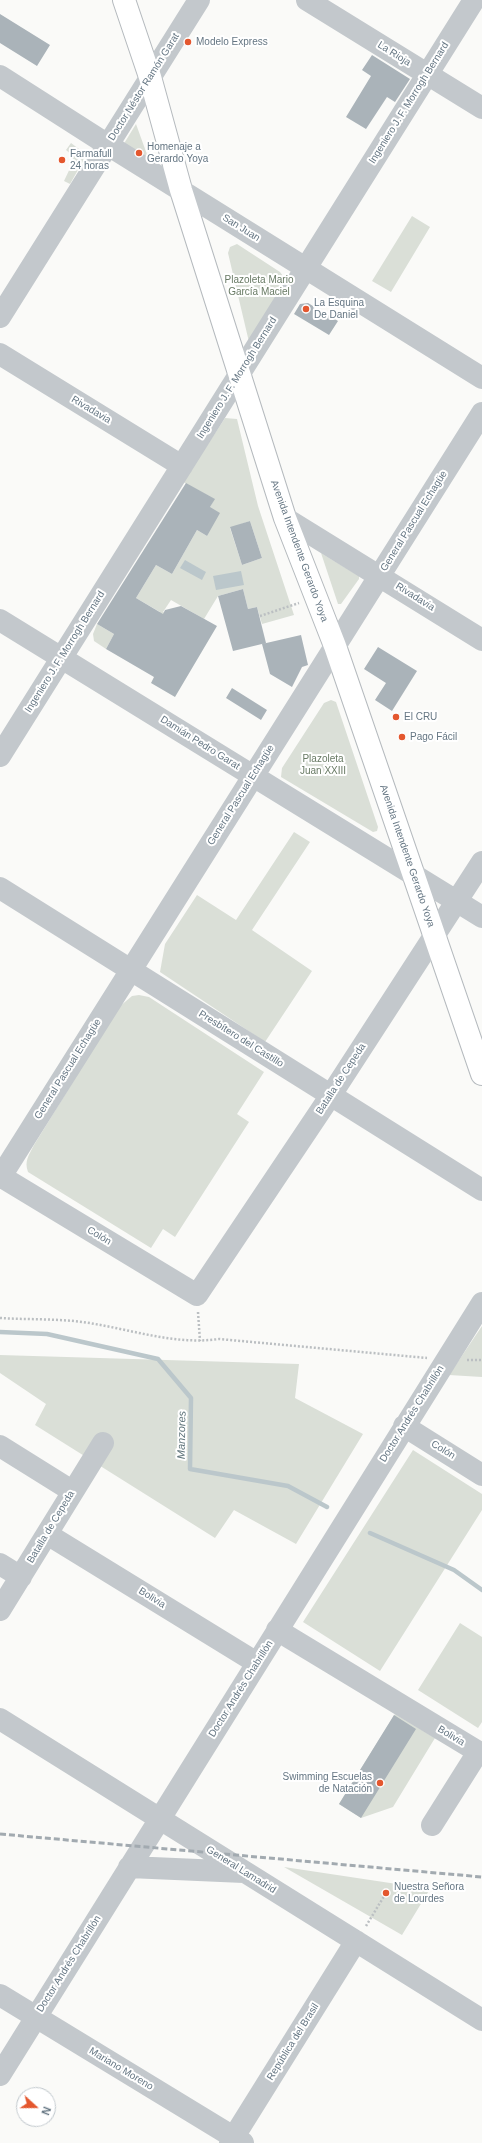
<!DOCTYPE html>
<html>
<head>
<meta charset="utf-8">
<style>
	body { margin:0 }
	#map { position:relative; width:482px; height:2143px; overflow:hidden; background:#fafaf8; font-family:Helvetica,sans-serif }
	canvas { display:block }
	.north { position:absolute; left:16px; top:2087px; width:40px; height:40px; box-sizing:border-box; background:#fff; border:1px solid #c1c8cd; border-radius:50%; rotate:111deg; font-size:11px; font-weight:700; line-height:16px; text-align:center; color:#657683 }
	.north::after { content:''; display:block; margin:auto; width:14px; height:18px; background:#e4572e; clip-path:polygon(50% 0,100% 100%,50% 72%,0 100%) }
</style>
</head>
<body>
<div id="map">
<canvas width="482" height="2143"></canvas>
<div class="north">N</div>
</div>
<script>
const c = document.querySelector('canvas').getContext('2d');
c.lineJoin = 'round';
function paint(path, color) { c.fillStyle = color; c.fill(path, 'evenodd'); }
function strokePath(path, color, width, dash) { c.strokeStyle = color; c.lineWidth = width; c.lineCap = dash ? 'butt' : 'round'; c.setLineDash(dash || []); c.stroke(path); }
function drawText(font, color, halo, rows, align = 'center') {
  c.font = font + ' Helvetica,sans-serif'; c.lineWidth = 4; c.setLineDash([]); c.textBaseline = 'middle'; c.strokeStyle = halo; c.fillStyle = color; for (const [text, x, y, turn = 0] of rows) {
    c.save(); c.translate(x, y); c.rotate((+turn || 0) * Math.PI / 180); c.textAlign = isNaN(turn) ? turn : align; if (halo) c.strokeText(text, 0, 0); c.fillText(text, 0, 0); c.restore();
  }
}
const green = new Path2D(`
	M136,124L153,171L120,150Z
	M71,143L83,152L86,156L70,184L64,181L73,162L72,155L66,150Z
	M412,216L430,227L391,292L372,281Z
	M237,244L280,272L286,280L249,342L228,253L230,247Z
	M225,418L237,419L258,506L294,615L262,624L257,607L248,609L243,589L218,596L204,619L171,600L163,612L186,625L137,617L160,612L136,598L156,565L172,574L197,530L207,536L210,507L214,499L183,482ZM250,521L262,558L242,565L230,528Z
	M321,553L359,576V579L341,604H338Z
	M97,624L114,634L106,649L94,641L93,634Z
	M331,700L336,702L378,827L377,831L373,832L281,777L282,768L324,703Z
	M294,832L310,842L252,930L312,971L265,1042L160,972L165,944L197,895L236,920Z
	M139,995L149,997L264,1072L237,1114L249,1122L175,1237L163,1229L151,1248L28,1172C24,1161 29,1155 34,1145L119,1007L132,996Z
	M482,1326V1377L449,1375Z
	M0,1355L299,1364L295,1398L363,1434L296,1544L234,1510L215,1538L35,1425L46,1404L0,1373Z
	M413,1450L482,1494V1510L380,1671L303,1622Z
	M460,1623L482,1637V1722L478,1728L418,1690Z
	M395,1714L435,1738L393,1807L361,1818L339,1804Z
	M284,1867L430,1889L402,1935Z`);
const water = new Path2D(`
	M185,560L206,572L202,580L180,568Z
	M241,571L244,585L216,590L213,576Z`);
const stream = new Path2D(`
	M0,1332L47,1334L158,1359L191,1398L190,1469L288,1486L327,1507
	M370,1533L454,1570L482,1590`);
const building = new Path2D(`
	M0,14L50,45L37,66L0,43Z
	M372,55L410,79L395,102L387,97L366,129L346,117L371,76L362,70Z
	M308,303L338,321L329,335L294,314L300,304Z
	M186,483L215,499L210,507L220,513L207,536L197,530L172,574L156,565L136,598L163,614L165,610L181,606L217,626L175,697L151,683L154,677L106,649L114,634L97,624Z
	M250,521L262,558L242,565L230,527Z
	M243,589L248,609L257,607L266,643L233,651L218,596Z
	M301,635L308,665L302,667L292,687L270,674L262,644Z
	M378,647L417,671L392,711L375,700L386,683L364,669Z
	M232,688L267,710L261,720L226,698Z
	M394,1715L416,1729L361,1818L339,1804Z`);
const path = new Path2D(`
	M260,616L299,603
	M198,1312L200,1341
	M0,1318C31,1320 64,1318 95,1324C136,1331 177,1345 219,1339L427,1358
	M467,1360H482
	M366,1926L386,1893`);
const minor = new Path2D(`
	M307,0L482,108
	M0,76L108,145L482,378
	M0,317L199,0
	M0,354L182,466
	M285,518L482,640
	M0,620L482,917
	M0,756L474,0
	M0,888L482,1190
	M0,1176L197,1295L331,1095L482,862
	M0,1178L482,413
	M404,1426L482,1475
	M0,1446L72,1491
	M47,1534L257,1663
	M0,1564L21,1577
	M0,1610L103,1443
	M277,1630L482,1754
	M0,1719L482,2020
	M432,1825L478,1752
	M129,1867L244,1872
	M0,1995L243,2143
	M0,2075L482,1303
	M230,2143L356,1941`);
const major = new Path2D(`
	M124,0L150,77L181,190L285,518L335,646L482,1074`);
const rail = new Path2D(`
	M0,1834L482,1877`);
const markers = [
	[188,42,4,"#e4572e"],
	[139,153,4,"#e4572e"],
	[62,160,4,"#e4572e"],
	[306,309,4,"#e4572e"],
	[396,717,4,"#e4572e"],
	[402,737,4,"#e4572e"],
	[380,1783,4,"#e4572e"],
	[386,1893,4,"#e4572e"]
];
const poiNames = [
	["Modelo Express",196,42],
	["Homenaje a",147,147],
	["Gerardo Yoya",147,159],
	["Farmafull",70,154],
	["24 horas",70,166],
	["La Esquina",314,303],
	["De Daniel",314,315],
	["El CRU",404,717],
	["Pago Fácil",410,737],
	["Swimming Escuelas",372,1777,"right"],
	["de Natación",372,1789,"right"],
	["Nuestra Señora",394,1887],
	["de Lourdes",394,1899]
];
const streetNames = [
	["La Rioja",394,54,32],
	["Doctor Néstor Ramón Garat",144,87,-58],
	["Ingeniero J. F. Morrogh Bernard",409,103,-58],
	["San Juan",241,228,32],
	["Ingeniero J. F. Morrogh Bernard",237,378,-58],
	["Rivadavia",91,410,31],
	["General Pascual Echagüe",414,521,-58],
	["Avenida Intendente Gerardo Yoya",299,551,70],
	["Rivadavia",415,597,32],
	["Ingeniero J. F. Morrogh Bernard",65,652,-58],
	["Damián Pedro Garat",200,743,32],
	["General Pascual Echagüe",241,795,-58],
	["Avenida Intendente Gerardo Yoya",407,856,71],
	["Presbítero del Castillo",241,1039,32],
	["General Pascual Echagüe",68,1069,-58],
	["Batalla de Cepeda",341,1079,-57],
	["Colón",99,1236,31],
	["Doctor Andrés Chabrillón",412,1414,-58],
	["Colón",443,1450,32],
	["Batalla de Cepeda",51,1527,-59],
	["Bolivia",152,1598,32],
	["Doctor Andrés Chabrillón",241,1689,-58],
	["Bolivia",451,1736,31],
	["General Lamadrid",241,1870,32],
	["Doctor Andrés Chabrillón",69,1964,-58],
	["República del Brasil",293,2042,-58],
	["Mariano Moreno",121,2069,31]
];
const parkNames = [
	["Plazoleta Mario",259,280],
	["García Maciel",259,292],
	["Plazoleta",323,759],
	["Juan XXIII",323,771]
];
const waterNames = [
	["Manzores",182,1435,-89]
];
paint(green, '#dadfd7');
paint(water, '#bbc7cb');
strokePath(stream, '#bbc7cb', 4.5);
paint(building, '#aab3b9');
strokePath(major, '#b5babe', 24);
strokePath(path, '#bbbfc2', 2.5, [2, 2]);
strokePath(minor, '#c3c8cc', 22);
strokePath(major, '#fff', 22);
strokePath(rail, '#a2aab0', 3, [6, 3]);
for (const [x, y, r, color] of markers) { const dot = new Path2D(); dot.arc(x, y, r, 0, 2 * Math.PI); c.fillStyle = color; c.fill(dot); strokePath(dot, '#fff', 1.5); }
drawText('10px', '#657683', '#fff', poiNames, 'left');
drawText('10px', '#657683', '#fff', streetNames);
drawText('10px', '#687a64', '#fff', parkNames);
drawText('italic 11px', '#60757c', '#fff', waterNames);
</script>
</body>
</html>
